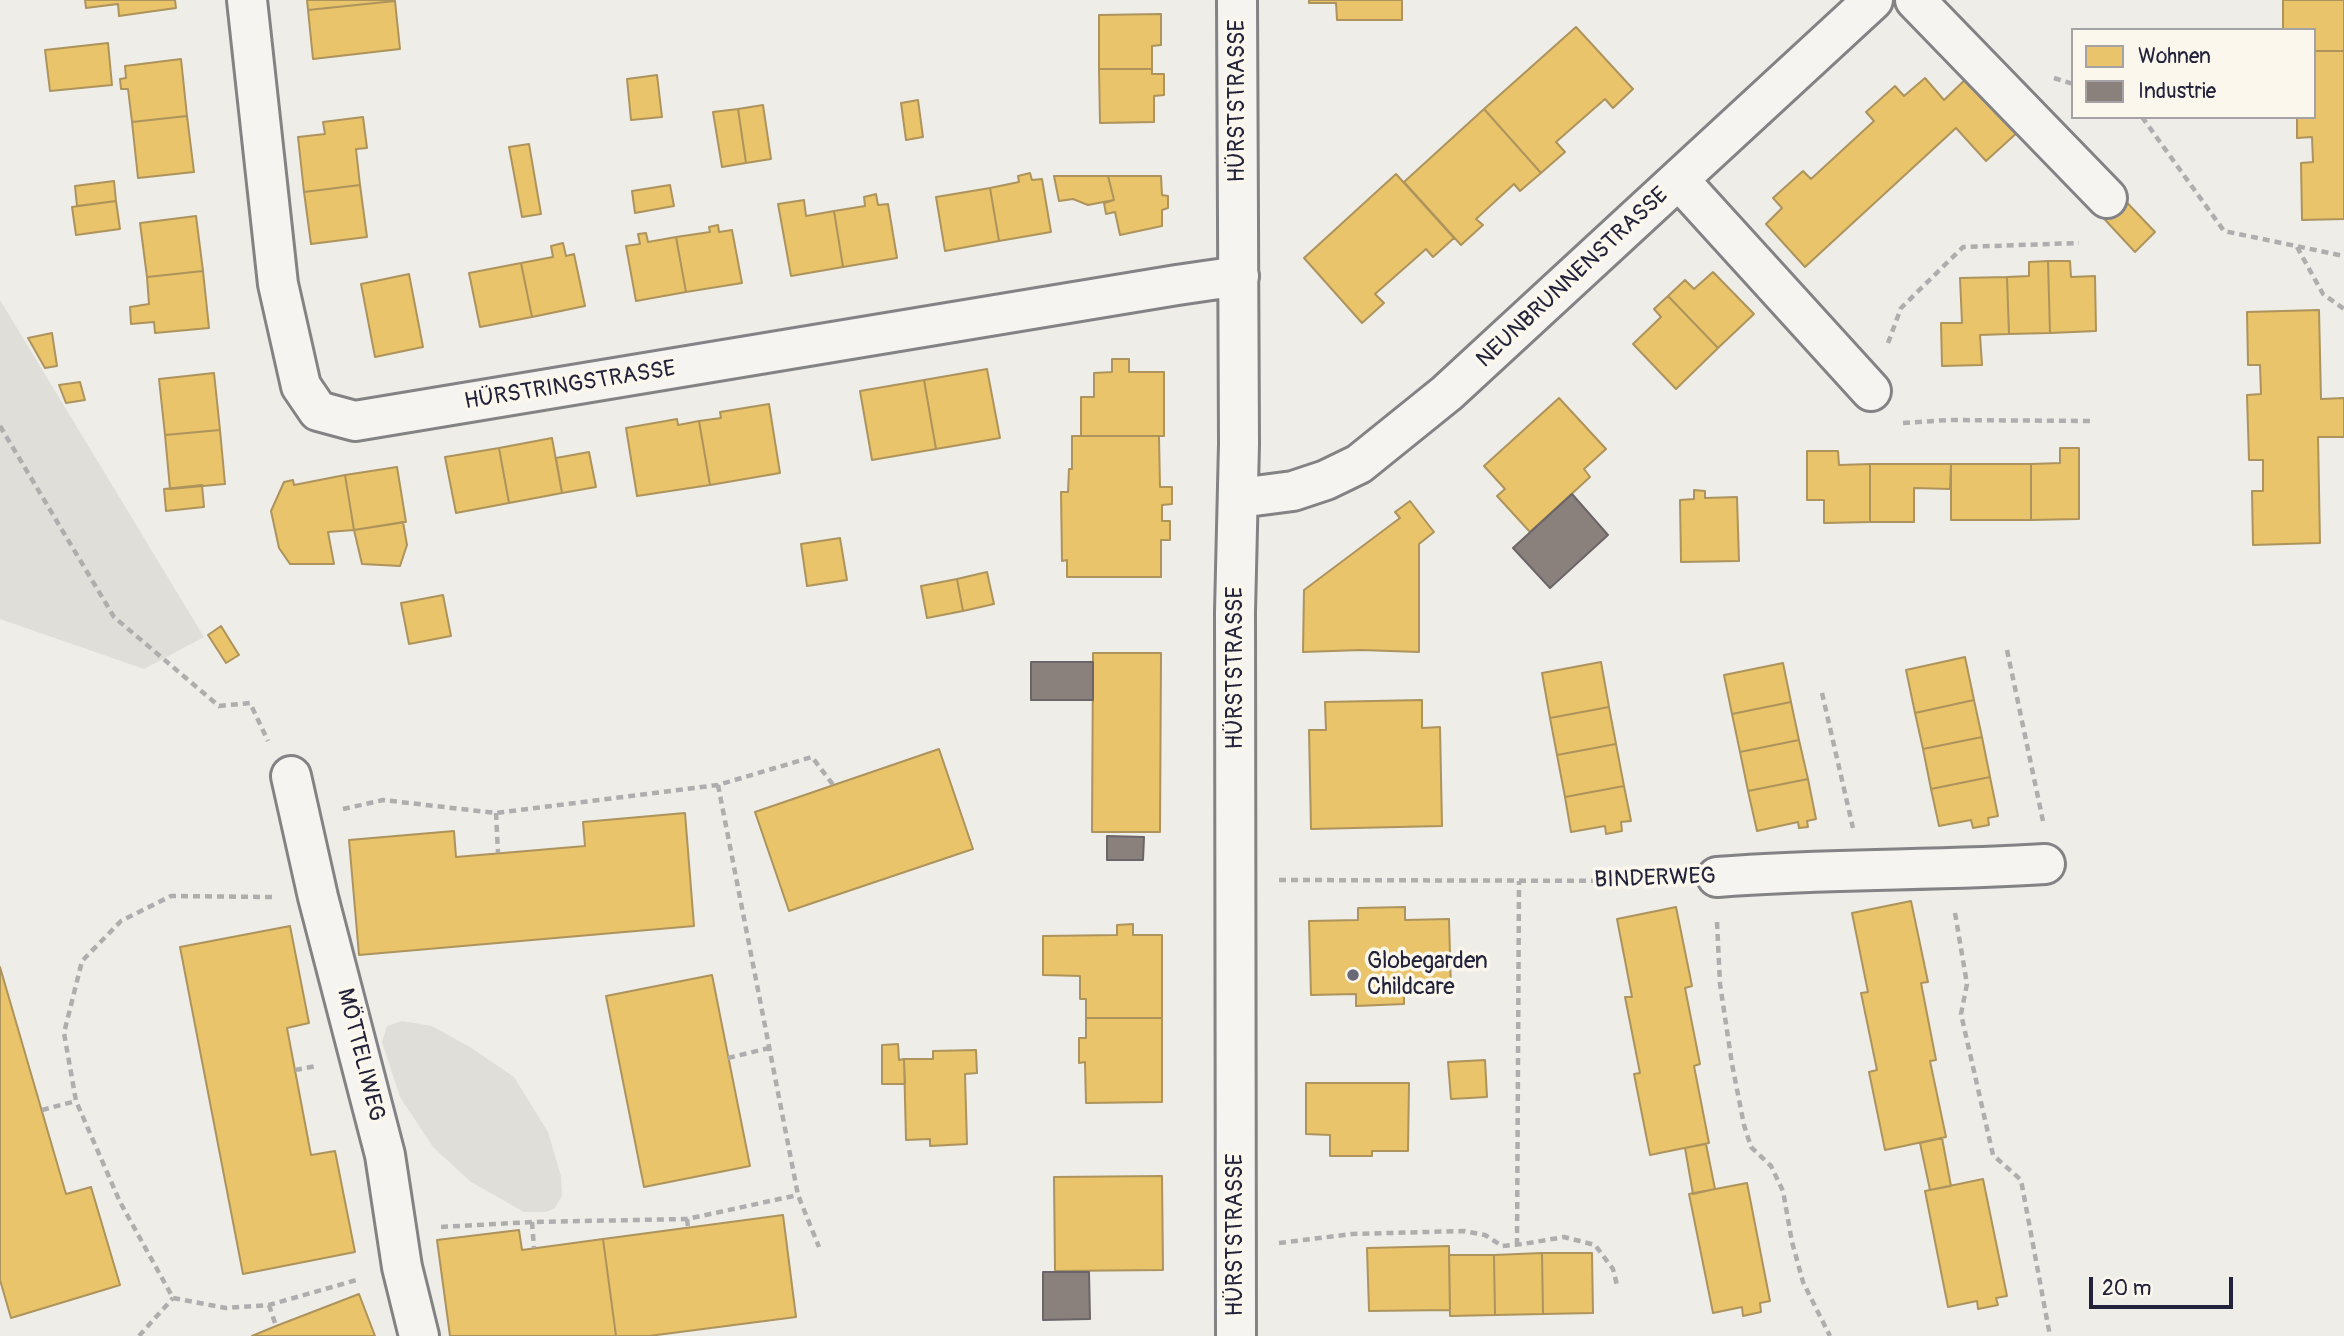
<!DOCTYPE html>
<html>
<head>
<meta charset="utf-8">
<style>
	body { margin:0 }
	#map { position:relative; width:2344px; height:1336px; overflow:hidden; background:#efede8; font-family:Pangolin,sans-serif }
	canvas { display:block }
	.legend { position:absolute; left:2071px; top:28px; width:245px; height:91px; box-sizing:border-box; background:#fbf7ec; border:2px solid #a4a2a5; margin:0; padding:9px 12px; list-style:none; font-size:21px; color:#22223b }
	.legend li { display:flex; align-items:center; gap:14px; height:35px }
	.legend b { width:35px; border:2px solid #a4a2a5 }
	.scale { position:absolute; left:2089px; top:1277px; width:144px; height:32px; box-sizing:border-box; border:4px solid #22223b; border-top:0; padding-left:9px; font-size:21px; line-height:24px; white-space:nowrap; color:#22223b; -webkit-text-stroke:5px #fbf7ec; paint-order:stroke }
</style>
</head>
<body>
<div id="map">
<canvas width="2344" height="1336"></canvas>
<ul class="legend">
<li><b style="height:19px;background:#e9c46a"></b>Wohnen</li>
<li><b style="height:19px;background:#8a817c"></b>Industrie</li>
</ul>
<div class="scale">20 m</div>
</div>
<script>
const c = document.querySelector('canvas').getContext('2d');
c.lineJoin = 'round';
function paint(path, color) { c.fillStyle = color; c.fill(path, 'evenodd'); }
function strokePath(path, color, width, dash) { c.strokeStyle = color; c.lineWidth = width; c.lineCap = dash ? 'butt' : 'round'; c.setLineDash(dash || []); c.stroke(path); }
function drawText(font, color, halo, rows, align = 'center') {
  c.font = font + ' Pangolin,sans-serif'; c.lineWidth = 7; c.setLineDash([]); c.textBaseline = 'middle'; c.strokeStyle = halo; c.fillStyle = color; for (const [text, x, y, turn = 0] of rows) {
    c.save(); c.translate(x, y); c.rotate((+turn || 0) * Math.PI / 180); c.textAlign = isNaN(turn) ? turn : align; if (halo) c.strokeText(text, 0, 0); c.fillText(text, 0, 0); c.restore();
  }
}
const green = new Path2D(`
	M0,300L204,637L144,669L0,619Z
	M402,1021L432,1026L470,1047L514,1077L548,1132L561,1176L562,1196L555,1208L546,1212H524L471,1182L433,1147L400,1097L382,1042L387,1026Z`);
const homes = new Path2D(`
	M85,0H175L176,8L119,16L118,4L86,8Z
	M307,0H395V1L308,10Z
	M1309,0H1402V20H1337L1336,3H1309Z
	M2283,0H2344V51H2314V30H2283Z
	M395,1L400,49L313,59L308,10Z
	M1161,14V45L1152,46V69H1099V15Z
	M1576,27L1633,89L1613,108L1605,99L1556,142L1565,152L1541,173L1484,109Z
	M108,43L112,85L50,91L45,50Z
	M2314,51H2344V219L2302,220L2301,163L2313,162L2312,137L2297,138V117H2314Z
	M181,59L187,116L132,122L128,89H121L120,79L126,78L125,66Z
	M1099,69H1152V74H1164V95L1154,96V122L1100,123Z
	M657,75L662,117L631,120L627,79Z
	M1970,75L2020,130L1986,161L1956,128L1805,267L1766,224L1782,208L1773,198L1803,171L1811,179L1874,121L1866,112L1895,86L1904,96L1925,78L1944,100Z
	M918,100L923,137L906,140L901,103Z
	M763,105L771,159L746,163L738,109Z
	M738,109L746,163L722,167L713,112Z
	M1484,109L1541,173L1520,191L1514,184L1476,219L1483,225L1461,245L1404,182Z
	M187,116L194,172L138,178L132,122Z
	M363,117L367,148L356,149L360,185L304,192L298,137L325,134L323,122Z
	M529,144L541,214L522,217L509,147Z
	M1030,173L1032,180L1042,179L1051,232L999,241L990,188L1019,182L1018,176Z
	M1396,174L1454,238L1433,257L1426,249L1375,294L1384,303L1362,323L1304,258Z
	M1054,176H1108L1114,200L1088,205L1073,199L1059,201Z
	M1108,176H1161L1162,195L1168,196V208L1162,210V226L1120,235L1115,212L1106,214L1104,203L1114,200Z
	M114,181L116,201L77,206L75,186Z
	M360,185L367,237L311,244L304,192Z
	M670,185L674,206L635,213L632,191Z
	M990,188L999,241L945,251L936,197Z
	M2115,190L2155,232L2135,252L2095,209Z
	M876,194L878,205L888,204L897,258L843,267L834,211L865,206L864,197Z
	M804,200L806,216L834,211L843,267L791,276L778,204Z
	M116,201L120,229L76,235L72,207Z
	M196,216L203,271L147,277L140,223Z
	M718,225L719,232L732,230L742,283L686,292L676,237L710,232L709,227Z
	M646,233L648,242L676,237L686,292L636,301L626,246L640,244L638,234Z
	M563,243L566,256L574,254L585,306L532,317L521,263L553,257L551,246Z
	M2048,261L2050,333L2009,334L2007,277L2029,276V262Z
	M2048,261H2070L2071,277L2095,276L2096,331L2050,333Z
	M521,263L532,317L480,327L469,273Z
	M203,271L209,328L155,333L154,322L131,324L130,307L149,304L147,277Z
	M1713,272L1754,314L1718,348L1668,296L1685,280L1694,289Z
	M409,274L423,347L375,357L361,284Z
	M2007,277L2009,334L1980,335L1982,365L1942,366L1941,323H1962L1960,278Z
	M1668,296L1718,348L1676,389L1633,344L1661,317L1654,309Z
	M2319,310L2321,399L2344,398V437H2318L2320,543L2253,545L2252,491H2263V460H2249L2247,395L2261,394L2260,365H2248L2247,312Z
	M52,333L57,366L45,368L28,338Z
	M1112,359H1129V372H1164V436H1081V397H1094V373L1112,372Z
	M987,369L1000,438L936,449L924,380Z
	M214,373L220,430L165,435L159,379Z
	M924,380L936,449L872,460L860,391Z
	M80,382L85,400L66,403L59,385Z
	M1559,398L1606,449L1584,469L1590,477L1530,532L1497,496L1505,489L1484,466Z
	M769,404L780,473L710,485L699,421L721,418L720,412Z
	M677,419L678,425L699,421L710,485L637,496L626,428Z
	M220,430L225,484L170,489L165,435Z
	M1072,436H1159L1160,487H1172V504L1162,505V521H1170V540H1161V577H1067V560L1062,561L1061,492H1068L1069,469H1072Z
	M552,438L562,493L509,503L499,448Z
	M499,448L509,503L456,513L445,457Z
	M2060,448H2079V519L2031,520V464L2060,463Z
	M1807,451H1838L1839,465L1870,464V522L1824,523V500H1807Z
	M589,452L596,487L562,493L556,458Z
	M1870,464H1951L1950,489L1914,488V522H1870Z
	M1951,464H2031V520H1951Z
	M397,467L406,522L354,530L345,475Z
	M345,475L354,530L328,532L334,564H290L279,548L271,511L284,482L293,480L294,485Z
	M202,485L204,507L166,511L164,489Z
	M1694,490L1705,491V498L1737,497L1739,561L1681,562L1680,500L1694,499Z
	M1410,501L1434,532L1419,544V652L1361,650L1303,652L1304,590L1400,518L1395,512Z
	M403,522L407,545L400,566L362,564L354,530Z
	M840,538L847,580L807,586L801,544Z
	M987,572L994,604L963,611L957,579Z
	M957,579L963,611L927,618L921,586Z
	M443,595L451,636L409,644L401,603Z
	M221,626L239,655L226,663L208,635Z
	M1093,653H1161L1160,832H1092Z
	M1965,657L1974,700L1915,713L1906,670Z
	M1601,662L1609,707L1550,718L1542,673Z
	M1783,663L1791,702L1732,714L1724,675Z
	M1422,700V728L1440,727L1442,826L1311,829L1309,730H1326L1325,702Z
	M1974,700L1982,737L1923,749L1915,713Z
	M1791,702L1799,740L1740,752L1732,714Z
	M1609,707L1616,744L1557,755L1550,718Z
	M1982,737L1990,777L1931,789L1923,749Z
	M1799,740L1808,779L1748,791L1740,752Z
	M1616,744L1624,786L1565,797L1557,755Z
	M939,749L973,849L789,911L755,812Z
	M1990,777L1998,816L1988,818L1989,825L1973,828L1971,820L1939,826L1931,789Z
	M1808,779L1816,819L1807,821L1808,827L1799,828L1798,822L1757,831L1748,791Z
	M1624,786L1631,821L1621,822L1622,831L1606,834L1605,826L1571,832L1565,797Z
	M685,813L694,926L359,955L349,840L454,831L456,857L585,846L583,822Z
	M1911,901L1928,982L1921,983L1936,1060L1930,1061L1946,1137L1885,1150L1869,1072L1877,1070L1861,993L1868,992L1852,913Z
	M1405,907V920L1449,919L1451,991L1404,993V1004L1356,1006V994L1311,995L1309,921L1358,920V908Z
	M1676,907L1692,986L1685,988L1700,1064L1694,1066L1709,1143L1650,1155L1634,1074L1640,1073L1625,997H1632L1617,919Z
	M1133,924V935H1162V1018H1086V999H1080V976L1043,975V936L1117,935V925Z
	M290,926L309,1023L287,1028L311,1155L335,1151L355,1252L243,1274L180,947Z
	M0,967L66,1194L91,1187L120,1285L11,1318L0,1280Z
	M712,975L750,1166L644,1187L606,996Z
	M1086,1018H1162V1102L1086,1103L1085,1062L1079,1063V1038H1086Z
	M898,1044L899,1060L904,1059L905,1084H882V1045Z
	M976,1050L977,1073L965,1074L967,1144L930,1146V1139L906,1140L904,1059H933V1051Z
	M1485,1060L1487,1097L1451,1099L1448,1062Z
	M1306,1083H1409L1408,1151H1372V1156H1330V1135L1306,1134Z
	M1942,1138L1951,1186L1930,1190L1920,1143Z
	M1706,1144L1715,1189L1693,1194L1685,1148Z
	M1162,1176L1163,1270L1055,1271L1054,1177Z
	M1983,1179L2007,1296L1996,1298L1998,1305L1978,1309L1977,1301L1948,1307L1925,1191Z
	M1747,1183L1770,1301L1760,1303L1761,1312L1743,1316L1742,1307L1713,1313L1689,1194Z
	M783,1215L796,1317L649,1336H616L603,1239Z
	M519,1230L522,1250L603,1239L616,1336H450L437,1240Z
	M1449,1246L1450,1310L1369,1311L1367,1248Z
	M1542,1253H1592L1593,1313L1543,1314Z
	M1542,1253L1543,1314L1495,1315L1494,1255Z
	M1449,1255H1494L1495,1315L1450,1316Z
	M359,1294L375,1336H252L276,1326Z`);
const industry = new Path2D(`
	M1572,494L1608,535L1550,588L1513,548Z
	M1031,662H1093V700H1031Z
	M1107,836L1144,837L1143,860H1107Z
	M1043,1272H1089L1090,1319L1043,1320Z`);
const path = new Path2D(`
	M2054,78L2073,84
	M2142,117L2224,231L2344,256
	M2297,247L2323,294L2344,309
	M1888,343L1901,308L1963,247L2079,243
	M1903,423L1948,420L2092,421
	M0,426L114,617L219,706L250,703L268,741
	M2007,650L2043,821
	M1822,693L1853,828
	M718,785L798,1195L819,1247
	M343,809L383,800L496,813L718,785L812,757L834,786
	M496,813L498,853
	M1279,880L1673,881
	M272,897L171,896L121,921L82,961L64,1033L76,1101L120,1202L173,1298L226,1308L269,1305L360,1279
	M1955,913L1967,984L1961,1014L1993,1155L2021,1180L2050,1336
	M1717,922L1720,984L1732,1064L1744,1125L1751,1147L1771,1166L1783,1191L1792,1242L1803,1282L1830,1336
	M728,1058L769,1048
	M295,1070L316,1066
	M42,1110L76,1101
	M687,1219L688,1227
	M532,1222L534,1248
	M441,1227L532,1222L687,1219L798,1195
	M1279,1243L1352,1234L1464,1231L1485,1235L1502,1246L1523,1244L1564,1237L1595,1245L1613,1269L1617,1285
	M1517,1245L1519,881
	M269,1305L276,1326
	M139,1336L173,1298`);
const minor = new Path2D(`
	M247,0L278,284L301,386L318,411L355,421L1177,285L1239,276
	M1915,0L2107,198
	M1679,180L1871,391
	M1239,498L1293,491L1326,480L1359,464L1447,393L1873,0
	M291,776L318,897L385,1155L402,1267L419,1336
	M1717,877C1826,868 1936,871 2045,864
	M1236,1336L1235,612L1239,444L1237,0`);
const markers = [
	[1353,975,7,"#6a6978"]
];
const streetNames = [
	["HÜRSTSTRASSE",1238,101,-90],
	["NEUNBRUNNENSTRASSE",1573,278,-43],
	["HÜRSTRINGSTRASSE",570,386,-9],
	["HÜRSTSTRASSE",1236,668,-90],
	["BINDERWEG",1655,879,-2],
	["MÖTTELIWEG",360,1055,76],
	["HÜRSTSTRASSE",1236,1235,-90]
];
const poiNames = [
	["Globegarden",1367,962],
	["Childcare",1367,988]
];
paint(green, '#e0ded9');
paint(homes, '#e9c46a');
strokePath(homes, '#ad935c', 2);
paint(industry, '#8a817c');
strokePath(industry, '#6b6468', 2);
strokePath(minor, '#838284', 44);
strokePath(path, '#afaeae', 4.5, [7, 5]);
strokePath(minor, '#f5f4f0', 38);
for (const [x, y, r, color] of markers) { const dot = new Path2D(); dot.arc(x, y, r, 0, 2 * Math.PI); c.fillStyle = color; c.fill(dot); strokePath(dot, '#fbf7ec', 2.5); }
drawText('23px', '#22223b', '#fbf7ec', streetNames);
drawText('23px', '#22223b', '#fbf7ec', poiNames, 'left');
</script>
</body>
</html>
